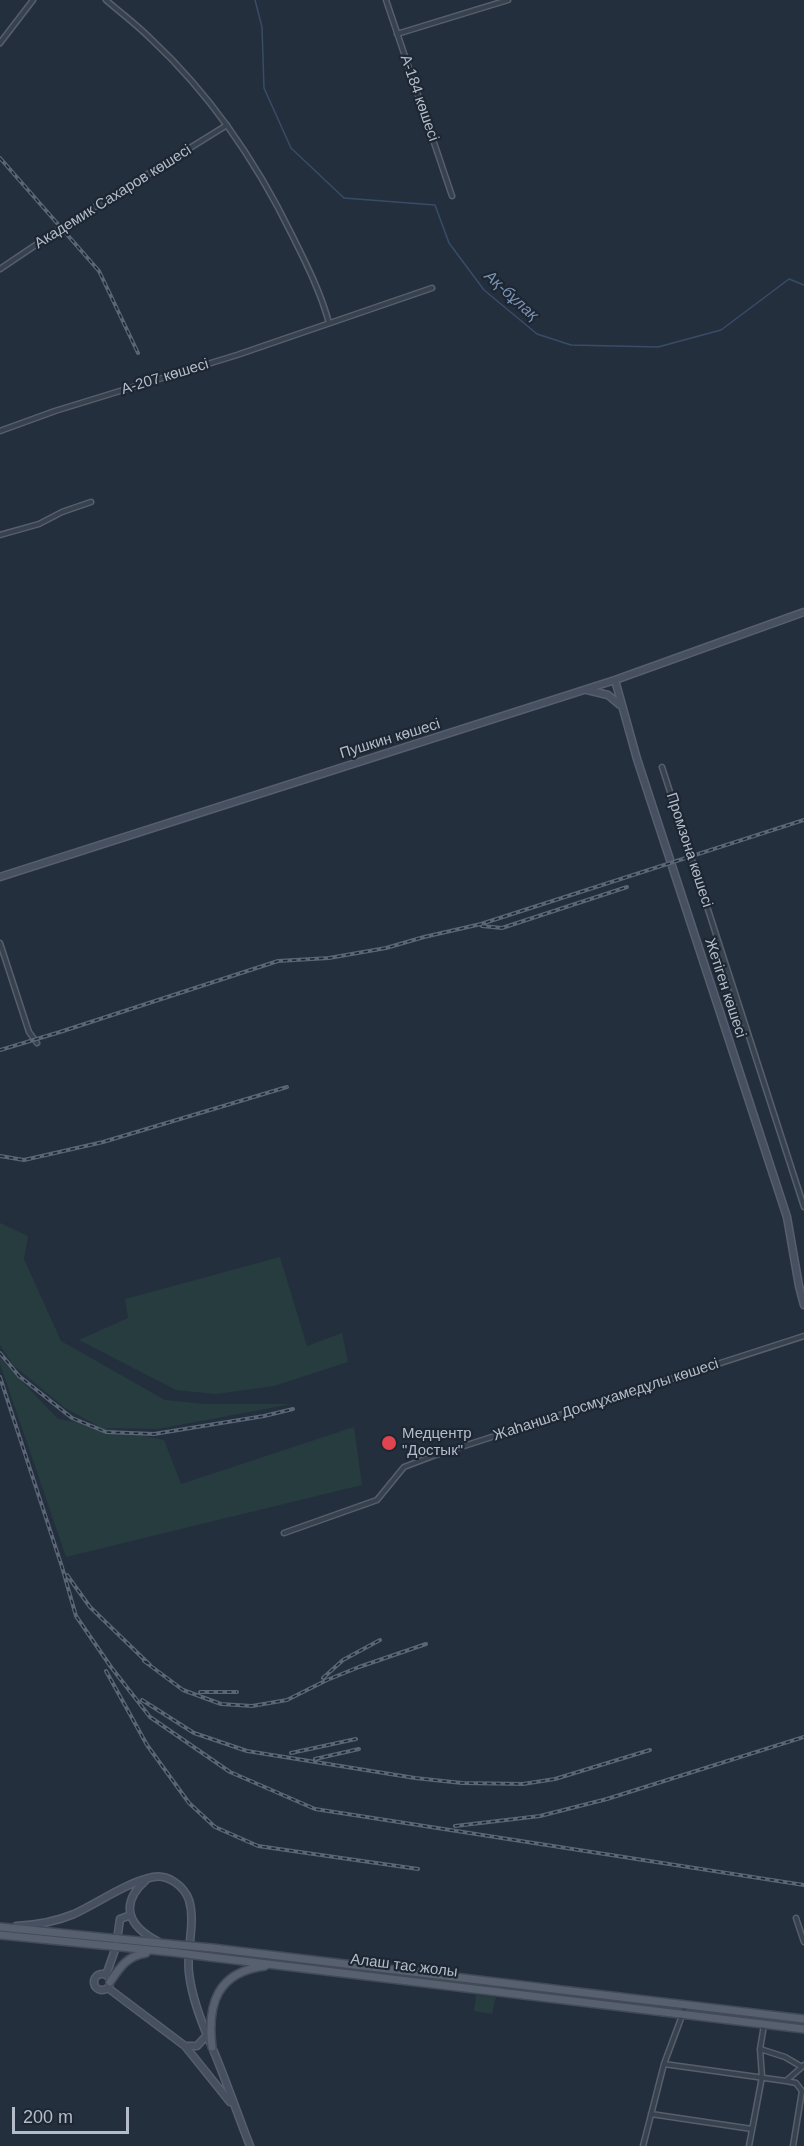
<!DOCTYPE html>
<html>
<head>
<meta charset="utf-8">
<style>
	body { margin:0 }
	#map { position:relative; width:804px; height:2146px; overflow:hidden; background:#242f3e; font-family:Helvetica,sans-serif }
	canvas { display:block }
	.scale { position:absolute; left:12px; top:2107px; width:117px; height:27px; box-sizing:border-box; border:3px solid #b4bcc9; border-top:0; padding-left:8px; font-size:18px; line-height:21px; white-space:nowrap; color:#b4bcc9; -webkit-text-stroke:4px #1d2633; paint-order:stroke }
</style>
</head>
<body>
<div id="map">
<canvas width="804" height="2146"></canvas>
<div class="scale">200 m</div>
</div>
<script>
const c = document.querySelector('canvas').getContext('2d');
c.lineJoin = 'round';
function paint(path, color) { c.fillStyle = color; c.fill(path, 'evenodd'); }
function strokePath(path, color, width, dash) { c.strokeStyle = color; c.lineWidth = width; c.lineCap = dash ? 'butt' : 'round'; c.setLineDash(dash || []); c.stroke(path); }
function drawText(font, color, halo, rows, align = 'center') {
  c.font = font + ' Helvetica,sans-serif'; c.lineWidth = 4.5; c.setLineDash([]); c.textBaseline = 'middle'; c.strokeStyle = halo; c.fillStyle = color; for (const [text, x, y, turn = 0] of rows) {
    c.save(); c.translate(x, y); c.rotate((+turn || 0) * Math.PI / 180); c.textAlign = isNaN(turn) ? turn : align; if (halo) c.strokeText(text, 0, 0); c.fillText(text, 0, 0); c.restore();
  }
}
const green = new Path2D(`
	M0,1223L28,1236L24,1259L61,1341L165,1400L205,1404H292L158,1429L105,1428L164,1440L181,1484L354,1427L362,1485L66,1557L0,1364V1358L58,1419L98,1426L65,1408L13,1365L0,1345Z
	M280,1257L307,1346L342,1333L348,1362L274,1386L216,1394L176,1390L79,1340L128,1318L125,1299Z
	M476,1982L671,2006V2010L476,1986Z
	M476,1995L496,1997L492,2014L474,2011Z`);
const stream = new Path2D(`
	M255,0L262,27L264,88L291,148L344,198L435,205L449,243L484,290L537,334L571,345L658,347L721,330L789,279L804,285`);
const street = new Path2D(`
	M106,0C121,13 137,25 151,39C211,95 256,161 292,235C306,263 321,293 329,323
	M386,0L452,196
	M397,34L508,0
	M0,43L33,0
	M0,269L61,228L227,125
	M0,431L55,411L237,355L432,288
	M0,535L39,524L62,512L91,502
	M662,767L804,1207
	M0,943L29,1032L37,1043
	M284,1533L377,1500L404,1467L433,1456L804,1336
	M796,1918L804,1942
	M760,2049L785,2057L802,2067
	M664,2064L786,2081L804,2065
	M786,2081L796,2083L802,2091L793,2146
	M651,2114L752,2129
	M643,2146L664,2064L686,2005
	M749,2146L762,2077L760,2049L764,2025`);
const secondary = new Path2D(`
	M615,680L637,759L787,1217L799,1286L804,1305
	M587,690L608,695L620,705
	M0,877L615,680L804,612
	M146,1880C118,1905 129,1927 159,1942
	M16,1926C37,1925 55,1922 74,1914C100,1902 125,1883 153,1877C168,1874 184,1886 189,1900C196,1923 186,1949 189,1973C192,1999 202,2024 212,2047C226,2080 237,2113 250,2146
	M94 1982a8 8 0 1 1 16 0a8 8 0 1 1-16 0Z
	M106,1975L116,1947L120,1919L131,1915
	M108,1988L185,2046L230,2102
	M185,2046H197L207,2035`);
const primary = new Path2D(`
	M0,1927L169,1944
	M0,1935L171,1952
	M212,1948L804,2019
	M210,1957L804,2029
	M110,1982C120,1967 127,1956 146,1953
	M212,2047C207,2004 217,1972 265,1966`);
const rail = new Path2D(`
	M0,158L99,271L138,353
	M482,926L502,928L627,887
	M0,1050L60,1032L278,961L329,958L386,948L424,937L481,924L804,820
	M0,1156L24,1160L103,1142L287,1087
	M0,1353L19,1376L72,1418L106,1432L154,1434L264,1416L293,1409
	M0,1377L62,1567L76,1616L111,1667L150,1717L230,1772L315,1809L804,1885
	M67,1575L90,1607L150,1665
	M144,1661L183,1690L221,1704L252,1706L287,1700L327,1680L359,1667L426,1644
	M106,1671L147,1745L189,1803L215,1827L258,1846L418,1869
	M323,1678L343,1660L380,1640
	M200,1692H237
	M142,1700L194,1733L247,1751L415,1778L462,1783L523,1784L555,1779L650,1750
	M291,1753L356,1739
	M315,1759L359,1749
	M455,1826L540,1816L607,1799L804,1737`);
const primaryBridge = new Path2D(`
	M169,1944L212,1948
	M171,1952L210,1957`);
const markers = [
	[389,1443,8,"#e0444e"]
];
const streetNames = [
	["А-184 көшесі",419,98,71],
	["Академик Сахаров көшесі",113,197,-32],
	["А-207 көшесі",165,377,-17],
	["Пушкин көшесі",390,739,-17],
	["Промзона көшесі",689,850,72],
	["Жетіген көшесі",725,988,72],
	["Жаһанша Досмұхамедұлы көшесі",606,1400,-18],
	["Алаш тас жолы",404,1966,7]
];
const poiNames = [
	["Медцентр",402,1434],
	["\"Достык\"",402,1451]
];
const waterNames = [
	["Ақ-бұлақ",511,296,42]
];
paint(green, '#263c3f');
strokePath(stream, '#394c67', 1.5);
strokePath(street, '#565f6c', 7);
strokePath(secondary, '#565f6c', 9);
strokePath(primary, '#414a57', 10);
strokePath(street, '#38414e', 4);
strokePath(secondary, '#465061', 6);
strokePath(primary, '#56606e', 7);
strokePath(rail, '#5a6575', 4);
strokePath(rail, '#1d2633', 1.5, [4.5]);
strokePath(primaryBridge, '#414a57', 10, []);
strokePath(primaryBridge, '#56606e', 7);
for (const [x, y, r, color] of markers) { const dot = new Path2D(); dot.arc(x, y, r, 0, 2 * Math.PI); c.fillStyle = color; c.fill(dot); strokePath(dot, '#1d2633', 2); }
drawText('15px', '#b4bcc9', '#1d2633', streetNames);
drawText('15px', '#b4bcc9', '#1d2633', poiNames, 'left');
drawText('italic 16px', '#7c92b1', '#1d2633', waterNames);
</script>
</body>
</html>
